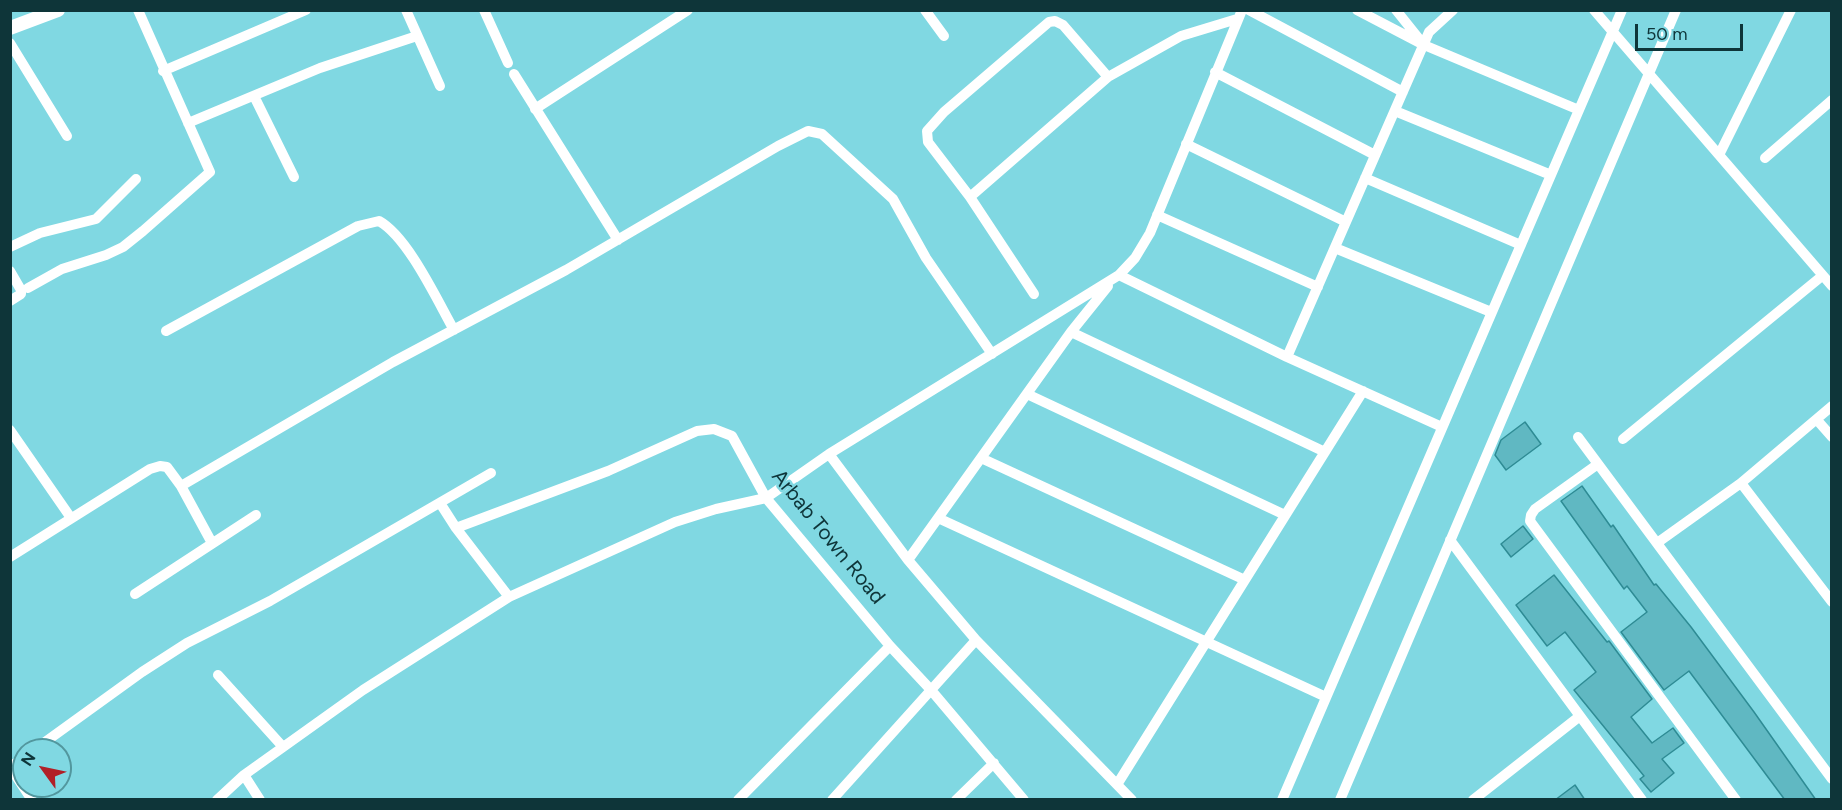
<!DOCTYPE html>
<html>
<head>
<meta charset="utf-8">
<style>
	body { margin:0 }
	#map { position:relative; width:1842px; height:810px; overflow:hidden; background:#80d8e2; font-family:Figtree,sans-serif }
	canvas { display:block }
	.frame { position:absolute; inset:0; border:12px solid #0e3539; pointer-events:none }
	.north { position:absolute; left:12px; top:738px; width:60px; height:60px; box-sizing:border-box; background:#80d8e2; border:2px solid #52979e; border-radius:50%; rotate:303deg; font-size:16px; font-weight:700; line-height:24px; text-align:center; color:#0e3539 }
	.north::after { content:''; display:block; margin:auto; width:21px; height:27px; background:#b12027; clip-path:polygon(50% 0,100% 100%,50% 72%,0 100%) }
	.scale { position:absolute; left:1635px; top:24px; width:108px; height:27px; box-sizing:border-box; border:3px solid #0e3539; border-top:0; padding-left:8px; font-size:18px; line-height:21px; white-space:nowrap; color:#0e3539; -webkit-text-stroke:4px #80d8e2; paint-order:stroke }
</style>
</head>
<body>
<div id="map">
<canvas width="1842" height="810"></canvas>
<div class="frame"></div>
<div class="north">N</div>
<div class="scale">50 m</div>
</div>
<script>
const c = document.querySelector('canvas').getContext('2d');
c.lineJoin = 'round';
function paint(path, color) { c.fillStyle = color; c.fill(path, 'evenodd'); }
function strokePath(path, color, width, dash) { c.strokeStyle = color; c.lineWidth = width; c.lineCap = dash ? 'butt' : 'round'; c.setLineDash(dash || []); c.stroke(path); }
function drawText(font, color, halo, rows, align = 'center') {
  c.font = font + ' Figtree,sans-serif'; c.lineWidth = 5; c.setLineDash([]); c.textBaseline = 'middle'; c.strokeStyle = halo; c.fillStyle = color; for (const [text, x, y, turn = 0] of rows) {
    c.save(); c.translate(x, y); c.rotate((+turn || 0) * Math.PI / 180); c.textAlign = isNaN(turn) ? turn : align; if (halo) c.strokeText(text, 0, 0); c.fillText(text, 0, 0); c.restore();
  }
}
const building = new Path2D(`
	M1525,422L1541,444L1506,470L1495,455L1501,440Z
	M1582,486L1611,527L1613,525L1654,585L1656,584L1691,627L1754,712L1816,800H1785L1689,671L1664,690L1621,632L1647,612L1627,586L1624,589L1561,501Z
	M1523,526L1533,539L1511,557L1501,544Z
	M1554,575L1607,642L1609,641L1652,699L1631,717L1652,743L1673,728L1684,743L1662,759L1674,773L1651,792L1640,779L1644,776L1574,690L1596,672L1565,632L1547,646L1516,605Z
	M1575,785L1585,800H1555Z`);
const minor = new Path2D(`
	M406,10L440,86
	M484,10L508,63
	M925,10L944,36
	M1249,10L1403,92
	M1357,10L1424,45L1579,110
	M1396,10L1420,40
	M1594,10L1832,286
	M10,43L67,136
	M163,71L306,10
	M1215,72L1375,155
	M514,74L618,240
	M254,96L294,177
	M535,109L688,10
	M1395,111L1551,175
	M188,123L320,68L417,36
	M1186,144L1346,222
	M1719,155L1791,10
	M1765,158L1832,100
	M1365,178L1521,245
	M970,197L1108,77L1181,36L1237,19
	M1157,215L1318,287
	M10,247L40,233L96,219L136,179
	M1335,248L1491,312
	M10,271L21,290V294L10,301
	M1119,275L1287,357L1442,427
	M28,288L62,269L106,255L123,247L143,231L210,172L138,10
	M1034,294L970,197L928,142L927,131L944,112L1049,22L1055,21L1063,25L1108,77
	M166,331L358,226L379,221C408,237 437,300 454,330
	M1071,332L1325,452
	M1287,357L1429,32L1453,10
	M1027,394L1285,515
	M1817,420L1832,437
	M10,430L71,518
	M1578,437L1832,779
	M1623,439L1822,276
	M829,454L908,560L976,640L1132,800
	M981,458L1245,580
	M1598,464L1535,509L1531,515L1530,521L1736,800
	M1741,483L1832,602
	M181,486L212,543
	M440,503L456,528L509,597
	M938,518L1326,697
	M456,528L608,471L697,431L714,429L732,436L766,498L890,646L931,690L1024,800
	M1450,540L1642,800
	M1657,543L1741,483L1832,406
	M10,557L150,469L160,466L167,467L181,486L393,362L566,270L778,146L808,131L822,134L893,199L926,258L992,354
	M908,560L1071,332L1108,286
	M135,594L256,515
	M218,675L283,747
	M34,750L142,672L187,643L270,601L491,473
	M10,767L32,800
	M10,767L24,757
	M244,775L260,800
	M1118,783L1363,391
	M217,800L244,775L363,690L509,597L675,522L716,509L766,498L829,454L1119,275L1135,258L1150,233L1242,10
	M738,800L890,646
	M832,800L976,640
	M956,800L994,763
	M1282,800L1622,10
	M1340,800L1676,10
	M1473,800L1580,716`);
const tertiary = new Path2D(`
	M10,28L58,10`);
const streetNames = [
	["Arbab Town Road",828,537,51]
];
paint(building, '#60b8c2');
strokePath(building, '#2e8b94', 1.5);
strokePath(minor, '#fff', 10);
strokePath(tertiary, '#fff', 14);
drawText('21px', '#0e3539', '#80d8e2', streetNames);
</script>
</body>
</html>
